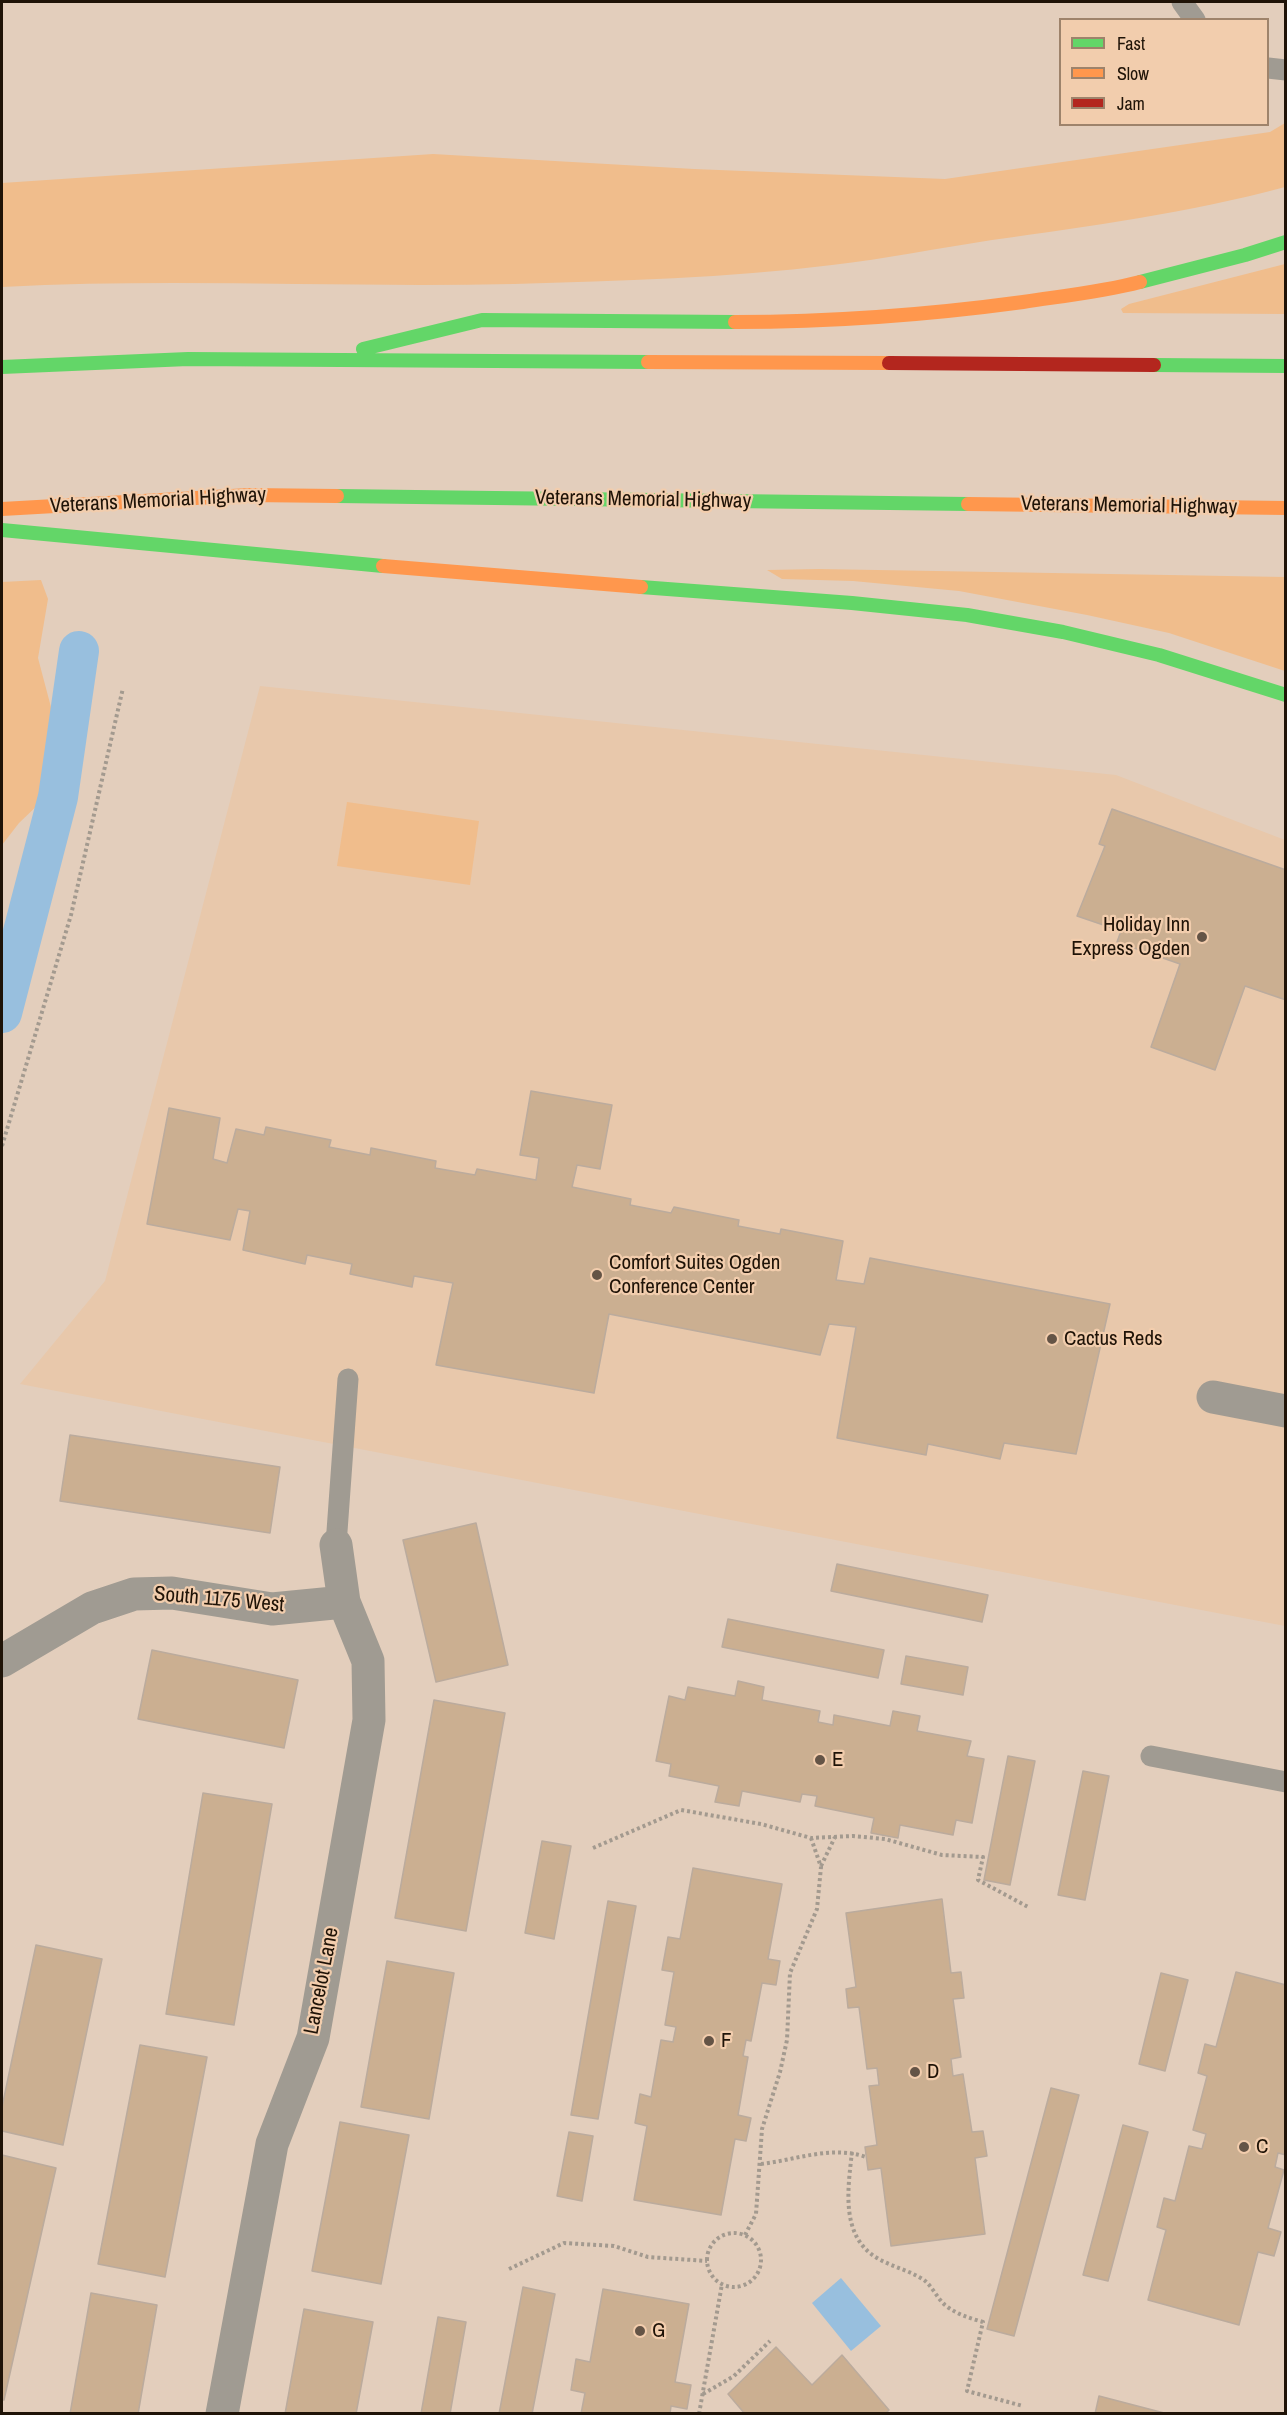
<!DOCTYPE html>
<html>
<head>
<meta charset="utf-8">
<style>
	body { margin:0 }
	#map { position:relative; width:1287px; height:2415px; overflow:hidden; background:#e3cebc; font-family:"Archivo Narrow",sans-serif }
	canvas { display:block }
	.frame { position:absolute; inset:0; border:3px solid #1f1307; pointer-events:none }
	.legend { position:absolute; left:1059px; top:18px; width:210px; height:108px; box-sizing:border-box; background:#f2cdad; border:2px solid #9e836b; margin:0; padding:8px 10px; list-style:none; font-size:18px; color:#1f1307 }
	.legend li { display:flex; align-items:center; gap:12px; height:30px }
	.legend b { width:30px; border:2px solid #9e836b }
</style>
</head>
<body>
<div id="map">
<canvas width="1287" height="2415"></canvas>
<div class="frame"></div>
<ul class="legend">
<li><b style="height:8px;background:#63d668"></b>Fast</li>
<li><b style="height:8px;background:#ff974d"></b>Slow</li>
<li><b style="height:8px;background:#b3261e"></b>Jam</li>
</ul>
</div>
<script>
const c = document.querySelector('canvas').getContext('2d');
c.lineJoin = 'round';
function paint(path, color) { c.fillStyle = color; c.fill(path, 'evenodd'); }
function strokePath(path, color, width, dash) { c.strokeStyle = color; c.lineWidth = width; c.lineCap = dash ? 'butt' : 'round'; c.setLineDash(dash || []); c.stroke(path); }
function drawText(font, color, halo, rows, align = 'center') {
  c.font = font + ' "Archivo Narrow",sans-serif'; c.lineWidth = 4.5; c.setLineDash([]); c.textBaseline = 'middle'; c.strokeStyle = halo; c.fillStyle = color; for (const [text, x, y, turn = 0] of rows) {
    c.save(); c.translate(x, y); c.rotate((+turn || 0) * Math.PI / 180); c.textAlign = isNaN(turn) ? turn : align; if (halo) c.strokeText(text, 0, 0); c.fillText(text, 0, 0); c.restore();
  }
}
const built = new Path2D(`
	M260,686L1116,775L1285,840V1626L20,1384L105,1281Z`);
const green = new Path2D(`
	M1285,123V187C1189,213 1091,226 992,240C939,248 885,259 832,265C727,278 620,281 514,284C343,288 173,278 2,287V183L433,154L694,169L945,179L1270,132Z
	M1285,264V314L1123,313L1121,309L1129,304Z
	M819,569L1285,577V671L1169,633L1087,615L959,591L853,581L782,579L767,570Z
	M41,580L48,599L38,658L52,711L53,755L43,800L19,823L2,845V582Z
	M347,802L479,821L470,885L337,866Z`);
const water = new Path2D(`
	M841,2278L881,2326L851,2351L812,2303Z`);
const canal = new Path2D(`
	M2,1013L58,797L79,651`);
const building = new Path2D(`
	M1112,809L1286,870V1000L1245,986L1215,1070L1151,1047L1180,964L1117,942L1121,931L1077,916L1105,846L1099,844Z
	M531,1091L612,1105L600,1169L577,1165L572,1187L631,1199L630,1205L671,1213L674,1207L739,1220L738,1226L780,1234L781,1229L843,1241L836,1280L864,1284L870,1258L1110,1304L1076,1454L1004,1443L1000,1459L928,1444L926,1455L837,1438L856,1327L829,1324L820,1355L609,1314L594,1393L436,1365L453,1283L414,1276L412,1287L350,1274L352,1264L307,1255L305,1264L243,1250L250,1211L238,1209L230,1240L147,1224L169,1108L220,1118L213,1159L227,1163L236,1129L264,1135L266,1127L331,1140L329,1147L370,1155L371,1148L436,1161L435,1168L475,1175L477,1169L536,1180L539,1158L520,1155Z
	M70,1435L280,1467L270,1533L60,1501Z
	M476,1523L508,1665L436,1682L403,1540Z
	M837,1564L988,1595L982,1622L831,1591Z
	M728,1619L884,1650L878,1678L722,1647Z
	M152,1650L298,1680L284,1748L138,1719Z
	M906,1656L968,1667L963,1695L901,1684Z
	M738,1681L764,1687L762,1700L820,1711L818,1722L833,1725L834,1715L890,1726L893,1711L920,1716L917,1731L971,1741L967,1756L984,1759L972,1823L956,1820L953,1835L900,1825L898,1838L871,1833L874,1818L815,1806L817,1796L802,1794L800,1802L742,1791L739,1806L715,1802L719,1786L669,1776L671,1764L656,1761L669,1696L685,1700L688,1687L735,1696Z
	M434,1700L505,1713L466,1931L395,1918Z
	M1008,1756L1035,1761L1010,1885L984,1880Z
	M1083,1771L1109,1776L1085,1900L1058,1895Z
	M203,1793L272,1804L234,2025L166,2014Z
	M542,1841L571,1846L554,1939L525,1933Z
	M693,1868L782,1884L768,1959L780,1961L776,1985L762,1983L751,2041L746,2040L743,2056L748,2057L738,2115L751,2118L746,2141L735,2139L721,2215L634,2200L647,2126L635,2123L640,2094L651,2097L661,2040L673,2042L676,2027L665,2025L674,1972L662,1970L668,1937L680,1939Z
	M942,1899L951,1973L961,1972L964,1998L953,1999L961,2057L951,2059L953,2076L963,2074L972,2132L983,2131L987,2156L975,2158L985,2234L891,2246L881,2168L868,2170L865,2147L877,2145L869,2086L879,2085L877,2068L867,2069L859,2007L848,2008L846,1989L856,1987L846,1913Z
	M608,1901L636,1906L598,2119L571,2115Z
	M36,1945L102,1959L63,2145L2,2131V2107Z
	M387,1961L454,1973L429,2119L361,2107Z
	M1236,1972L1286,1985V2155L1278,2153L1275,2167L1284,2170L1268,2228L1281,2232L1274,2256L1258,2252L1239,2325L1148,2300L1166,2230L1157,2227L1164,2198L1175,2201L1189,2146L1202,2149L1206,2134L1193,2130L1207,2076L1198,2073L1205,2044L1216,2047Z
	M1161,1973L1188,1980L1165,2071L1139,2064Z
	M140,2045L207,2057L165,2277L98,2264Z
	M1051,2088L1079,2095L1014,2336L987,2329Z
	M340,2122L409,2135L381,2284L312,2271Z
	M1123,2125L1148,2132L1108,2281L1083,2275Z
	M569,2132L593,2136L582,2201L557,2196Z
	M2,2155L56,2168L4,2400H2Z
	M523,2287L555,2294L532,2414H499Z
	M603,2289L689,2304L675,2382L691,2385L687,2409L671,2406L670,2414H581L585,2393L571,2390L576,2359L590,2362Z
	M91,2293L157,2305L138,2414H70Z
	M304,2309L373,2322L356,2414H285Z
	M438,2317L466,2322L450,2414H421Z
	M776,2347L812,2385L842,2355L889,2410L885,2414H745L728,2394Z
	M1099,2396L1168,2414H1095Z`);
const path = new Path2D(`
	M2,1146L71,915L123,688
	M593,1848L681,1810L761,1824L811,1838L853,1836L885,1839L942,1855L983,1857L978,1880L1030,1908
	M821,1866L835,1837
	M852,2152C848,2188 840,2236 877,2258C892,2267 909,2270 924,2280C932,2286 937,2298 945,2305C956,2314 969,2318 983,2322L967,2391L1023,2406
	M761,2164C796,2160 831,2145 866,2157
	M707 2260a27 27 0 1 1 54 0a27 27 0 1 1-54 0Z
	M745,2235L756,2214L762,2129L780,2072L787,2040L790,1973L817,1909L821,1867L811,1838
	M509,2269L564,2243L614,2246L648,2257L707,2261
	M703,2394L734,2376L770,2341
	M699,2414L722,2284`);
const lane = new Path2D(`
	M1182,2L1195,20
	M1268,68L1286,70
	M336,1545L348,1379
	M1151,1756L1286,1782`);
const street = new Path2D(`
	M1213,1397L1286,1411
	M2,1661L92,1608L134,1594L172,1593L272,1609L344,1602
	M222,2414L272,2144L313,2038L369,1720L368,1661L344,1602L336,1545`);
const fast = new Path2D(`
	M1140,282L1245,255L1286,242
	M363,349L482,320L735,322
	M1154,365L1286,366
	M2,367L188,359L648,362
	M337,496L968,504
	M2,530L383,566
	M641,587L852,603L967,615L1063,632L1159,655L1286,695`);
const slow = new Path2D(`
	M735,322C832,322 927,315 1023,302C1062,296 1102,292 1140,282
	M648,362L889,363
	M968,504L1286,508
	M2,509L249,495L337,496
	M383,566L641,587`);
const jam = new Path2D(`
	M889,363L1154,365`);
const markers = [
	[1202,937,6,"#645446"],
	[597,1275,6,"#645446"],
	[1052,1339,6,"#645446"],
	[820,1760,6,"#645446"],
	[709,2041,6,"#645446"],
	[915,2072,6,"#645446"],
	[1244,2147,6,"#645446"],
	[640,2331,6,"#645446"]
];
const streetNames = [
	["Veterans Memorial Highway",643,500,1],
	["Veterans Memorial Highway",158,501,-3],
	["Veterans Memorial Highway",1129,506,1],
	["South 1175 West",219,1600,5],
	["Lancelot Lane",322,1981,-79]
];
const poiNames = [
	["Holiday Inn",1190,925,"right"],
	["Express Ogden",1190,949,"right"],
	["Comfort Suites Ogden",609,1263],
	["Conference Center",609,1287],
	["Cactus Reds",1064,1339],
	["E",832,1760],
	["F",721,2041],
	["D",927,2072],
	["C",1256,2147],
	["G",652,2331]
];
paint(built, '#e8c8ab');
paint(green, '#f0bd8c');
paint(water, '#98bfde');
strokePath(canal, '#98bfde', 40);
paint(building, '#cbaf91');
strokePath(building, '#bbab9d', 1.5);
strokePath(path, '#a39a8f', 4, [3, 3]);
strokePath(lane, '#a09b92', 21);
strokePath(street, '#a09b92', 33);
strokePath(fast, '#63d668', 14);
strokePath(slow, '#ff974d', 14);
strokePath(jam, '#b3261e', 14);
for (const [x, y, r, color] of markers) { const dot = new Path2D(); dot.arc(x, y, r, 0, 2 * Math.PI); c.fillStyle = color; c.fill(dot); strokePath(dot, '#f2cdad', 2); }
drawText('21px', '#1f1307', '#f2cdad', streetNames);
drawText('21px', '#1f1307', '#f2cdad', poiNames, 'left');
</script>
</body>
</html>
